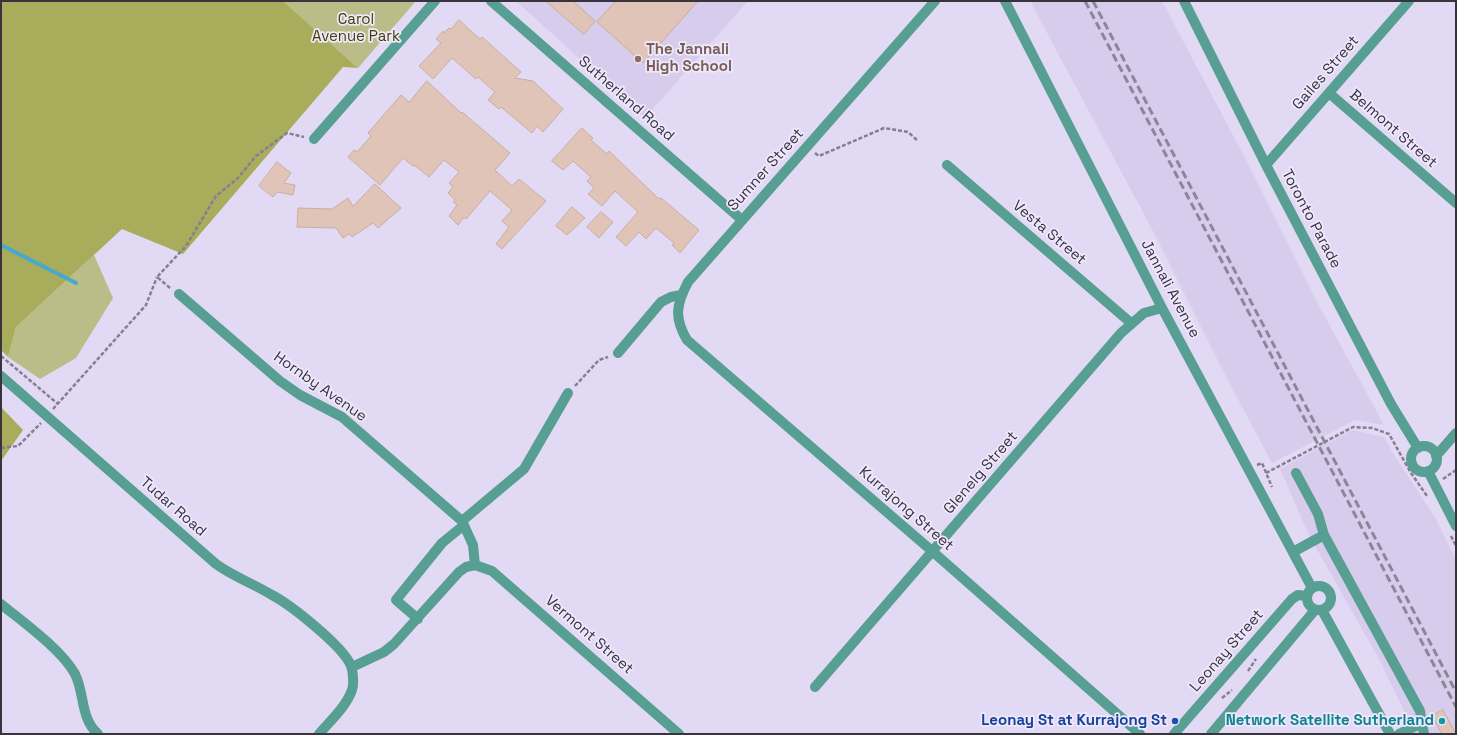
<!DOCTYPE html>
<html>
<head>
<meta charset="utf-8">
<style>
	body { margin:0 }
	#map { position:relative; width:1457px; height:735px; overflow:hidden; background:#e2d9f4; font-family:"Space Grotesk",sans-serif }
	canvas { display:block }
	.frame { position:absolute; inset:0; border:2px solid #37343e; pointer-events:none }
</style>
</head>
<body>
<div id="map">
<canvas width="1457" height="735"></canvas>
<div class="frame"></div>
</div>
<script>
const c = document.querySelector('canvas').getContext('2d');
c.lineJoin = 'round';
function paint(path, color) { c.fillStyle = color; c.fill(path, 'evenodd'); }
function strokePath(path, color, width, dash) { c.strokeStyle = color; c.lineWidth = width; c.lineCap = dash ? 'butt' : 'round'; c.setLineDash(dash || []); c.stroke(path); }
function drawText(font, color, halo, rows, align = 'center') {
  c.font = font + ' "Space Grotesk",sans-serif'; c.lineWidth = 3.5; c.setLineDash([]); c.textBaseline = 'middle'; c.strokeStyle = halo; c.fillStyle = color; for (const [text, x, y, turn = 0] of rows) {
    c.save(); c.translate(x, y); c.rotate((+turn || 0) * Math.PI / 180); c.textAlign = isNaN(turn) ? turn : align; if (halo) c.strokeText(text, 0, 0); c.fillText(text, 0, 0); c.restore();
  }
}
const built = new Path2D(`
	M516,1H748L645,118Z
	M1030,1H1162L1246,160L1317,302L1384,425L1355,420L1272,463L1223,371L1154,233Z
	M1352,430L1384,437L1396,458L1436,519L1456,560V734H1415L1380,661L1309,535L1280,469Z`);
const green = new Path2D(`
	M283,1H416L358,68Z
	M94,255L113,298L76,358L40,379L8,357L16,327Z`);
const forest = new Path2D(`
	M1,1H283L358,68L343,67L183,254L122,229L16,327L8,357L1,350Z
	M1,407L23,430L1,461Z`);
const stream = new Path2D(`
	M1,245L76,283`);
const building = new Path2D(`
	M546,1H573L595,21L584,34Z
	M616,1H698L643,63L597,22Z
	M459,20L480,39L482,37L521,72L515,78L533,81L563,109L543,132L537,126L532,133L501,107L499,109L488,100L495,92L478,77L476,79L452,58L433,79L419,66L441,43L436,39L443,31L444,33L449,28L451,29Z
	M427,81L461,113L462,112L510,153L495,170L512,186L519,179L546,201L502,249L496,244L509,227L502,221L512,210L490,191L466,219L464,217L458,225L449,216L457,205L453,202L455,200L448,193L453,187L449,183L459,172L444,160L429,177L414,165L413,166L403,158L380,185L348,157L354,150L357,152L371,136L368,133L401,95L409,102Z
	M582,128L593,138L591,140L607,154L609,151L659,199L661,198L699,230L680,253L672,245L674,243L656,228L646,239L639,232L626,246L616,237L638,212L615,191L602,206L588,194L594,188L587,181L591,177L573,161L563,170L552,161Z
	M277,162L291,173L284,183L295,185L293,195L277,192L273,197L259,186Z
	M375,184L401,208L378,228L373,223L352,237L349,234L343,238L336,228L297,227L298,208L332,209L348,198L353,206Z
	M572,207L585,218L567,235L556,226Z
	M601,212L613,222L599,238L587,227Z
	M1443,710L1456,734H1442L1432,716Z`);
const path = new Path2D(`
	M815,153L819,156L884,128L908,132L918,141
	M170,288L157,277L186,246L216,196L238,178L256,156L287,133L304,137
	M1,356L58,404
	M575,386L599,360L608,357
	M53,409L146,305L157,277
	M1,448L18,446L41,423
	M1257,465L1262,463L1272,487
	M1266,473L1353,427L1372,428L1389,434L1411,473L1427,496
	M1443,479L1456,470
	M1451,536L1456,546
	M1248,671L1256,659
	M1222,698L1232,690`);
const minor = new Path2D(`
	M491,1L742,220
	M935,1L688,282C676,305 674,318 687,340L932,551L1140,734
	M1005,1L1162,308L1312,588
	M1184,1L1266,165L1391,404L1418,448
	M1329,93L1456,203
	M314,139L435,1
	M947,165L1131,323
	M1266,165L1409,1
	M179,294L280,381L300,395L342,417L462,521
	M618,353L661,302L671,297L681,295
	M1,376L216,564C234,577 254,584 272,595C291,605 344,647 351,666C353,671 354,685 352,690C346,707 330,721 319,734
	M1411 459a13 13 0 1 1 26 0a13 13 0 1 1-26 0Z
	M1436,456L1456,433
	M1428,471L1456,526
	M1296,473L1318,514L1324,535L1420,711L1424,734
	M1293,552L1324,535
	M475,565L492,571L679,734
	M1307 598a12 12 0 1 1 24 0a12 12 0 1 1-24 0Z
	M1,604C23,622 62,650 75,674C85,694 80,718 98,734
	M1322,610L1390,734
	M418,619L396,600L442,543L464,525
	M352,667L384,652L394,644L459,572L466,567L475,565L473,545L462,521L524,469L568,393
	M815,687L1121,333L1144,313L1162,308
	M1174,734L1292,599L1298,595L1306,596
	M1211,734L1315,610
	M1399,734L1422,723`);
const rail = new Path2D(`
	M1085,1L1456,707
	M1093,1L1456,692`);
const markers = [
	[638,59,4,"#8d6e63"],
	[1175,721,4,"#1a4fb4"],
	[1442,721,4,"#0f9aa8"]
];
const parkNames = [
	["Carol",356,20],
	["Avenue Park",356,37]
];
const educationNames = [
	["The Jannali",646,50],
	["High School",646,67]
];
const streetNames = [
	["Gailes Street",1326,73,-49],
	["Sutherland Road",626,99,41],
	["Belmont Street",1393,129,41],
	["Sumner Street",766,170,-48],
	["Toronto Parade",1311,219,62],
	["Vesta Street",1049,233,40],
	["Jannali Avenue",1170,289,62],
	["Hornby Avenue",320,387,35],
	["Glenelg Street",981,473,-49],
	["Tudar Road",173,507,41],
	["Kurrajong Street",906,509,41],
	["Vermont Street",589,635,41],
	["Leonay Street",1227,651,-49]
];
const transitNames = [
	["Leonay St at Kurrajong St",1167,721]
];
const cultureNames = [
	["Network Satellite Sutherland",1434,721]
];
paint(built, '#d8cced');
paint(green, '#babd88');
paint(forest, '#a9ac5a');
strokePath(stream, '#46a9cd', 4);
paint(building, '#e0c4b7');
strokePath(building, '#c8ada0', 1);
strokePath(path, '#857f91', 2.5, [4, 2]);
strokePath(minor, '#579e93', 10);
strokePath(rail, '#8c8699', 3, [8, 4]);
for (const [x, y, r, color] of markers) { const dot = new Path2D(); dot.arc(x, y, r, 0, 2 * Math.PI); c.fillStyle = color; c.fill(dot); strokePath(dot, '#efe8fd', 1.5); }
drawText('15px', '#404100', '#efe8fd', parkNames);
drawText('bold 15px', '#785e54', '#efe8fd', educationNames, 'left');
drawText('15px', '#37343e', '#efe8fd', streetNames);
drawText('bold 15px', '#164399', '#efe8fd', transitNames, 'right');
drawText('bold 15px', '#0d838f', '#efe8fd', cultureNames, 'right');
</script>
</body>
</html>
